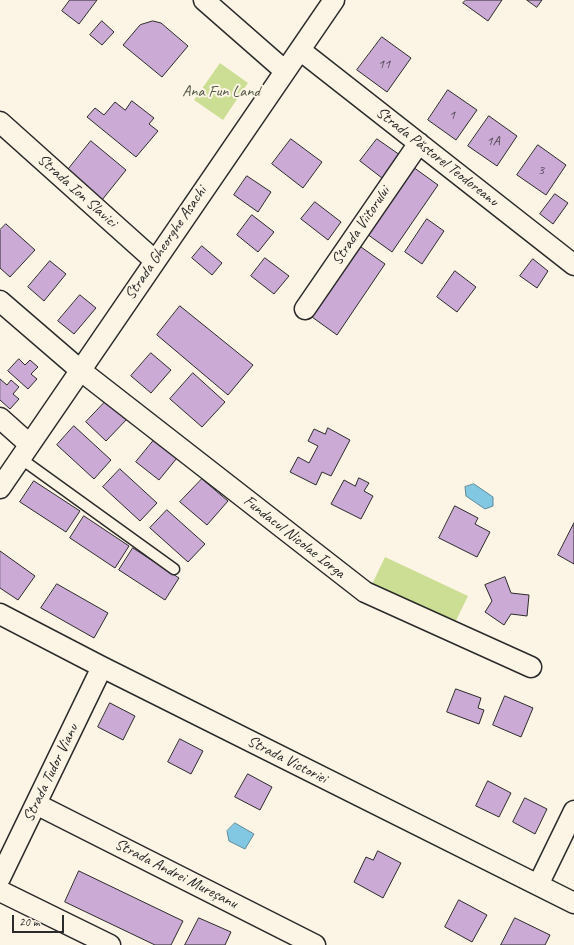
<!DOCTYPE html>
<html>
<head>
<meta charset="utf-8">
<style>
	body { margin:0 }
	#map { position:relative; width:574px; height:945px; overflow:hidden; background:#fcf5e5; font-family:Caveat,sans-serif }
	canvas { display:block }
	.scale { position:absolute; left:12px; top:915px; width:52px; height:18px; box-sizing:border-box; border:2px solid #2b2b2b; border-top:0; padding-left:5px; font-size:12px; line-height:14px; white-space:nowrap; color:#2b2b2b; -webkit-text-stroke:3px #fcf5e5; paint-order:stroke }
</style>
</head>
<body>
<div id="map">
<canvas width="574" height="945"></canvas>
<div class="scale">20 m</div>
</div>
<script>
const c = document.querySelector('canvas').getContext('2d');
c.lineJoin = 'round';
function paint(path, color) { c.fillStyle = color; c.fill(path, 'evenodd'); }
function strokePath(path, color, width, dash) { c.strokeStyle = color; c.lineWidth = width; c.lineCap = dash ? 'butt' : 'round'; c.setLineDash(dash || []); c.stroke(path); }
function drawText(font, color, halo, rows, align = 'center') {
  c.font = font + ' Caveat,sans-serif'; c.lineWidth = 4; c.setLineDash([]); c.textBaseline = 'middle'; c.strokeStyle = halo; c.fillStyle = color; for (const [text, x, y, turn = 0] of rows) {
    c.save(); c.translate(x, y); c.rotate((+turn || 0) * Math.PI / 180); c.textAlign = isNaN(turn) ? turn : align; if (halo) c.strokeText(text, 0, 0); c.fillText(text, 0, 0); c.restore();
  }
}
const green = new Path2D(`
	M220,63L248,83L223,120L194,100Z
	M385,557L468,596L449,635L367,595Z`);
const water = new Path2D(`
	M474,484L493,497V506L485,509L466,496L465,487Z
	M235,823L254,834L245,849L229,841L227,831Z`);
const building = new Path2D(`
	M70,0H97L79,24L62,11Z
	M466,0H502L488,21L463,3Z
	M527,0H542L537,7Z
	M102,21L114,32L102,45L90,35Z
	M153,21L161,23L188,46L162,77L123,45L140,25Z
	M382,37L411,58L387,92L357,70Z
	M448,90L477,110L456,140L428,120Z
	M132,101L154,118L149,124L158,131L136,157L87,117L95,108L104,115L115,102L125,110Z
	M489,116L517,136L497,166L468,146Z
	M291,139L322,162L303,188L272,164Z
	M377,139L400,155L382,178L360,161Z
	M91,141L126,170L102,200L67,171Z
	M538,145L566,165L546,195L517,175Z
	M413,167L438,185L392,252L367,234Z
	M247,176L271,192L258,212L234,195Z
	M555,194L568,203L553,224L540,214Z
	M315,202L341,222L328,240L301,219Z
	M252,215L274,232L258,252L237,235Z
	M427,219L444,231L422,264L405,252Z
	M6,224L35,250L10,277L0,268V230Z
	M202,246L222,263L212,275L192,258Z
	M361,247L385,264L337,335L312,317Z
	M265,258L289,276L274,294L251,276Z
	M533,259L548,271L537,288L520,276Z
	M50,261L66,274L44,301L28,287Z
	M455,271L476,287L457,312L437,297Z
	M80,295L96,308L74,334L58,321Z
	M180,306L253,365L228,395L157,335Z
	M151,353L171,370L151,393L131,376Z
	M19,359L25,365L30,360L38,367L31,374L37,379L28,389L8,371Z
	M193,373L225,402L202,427L170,399Z
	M0,379L7,385L11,380L19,387L13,394L19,399L10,409L0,400Z
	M106,401L127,419L106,441L86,422Z
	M74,426L111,460L94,479L57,445Z
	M328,428L350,440L331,476L322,472L316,485L290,472L298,457L309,463L318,446L308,441L314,429L325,434Z
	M154,440L177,458L159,480L136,462Z
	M120,469L157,503L140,521L103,487Z
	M359,478L369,483L364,491L373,496L361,519L331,504L344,480L355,486Z
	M202,479L228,501L207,525L180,502Z
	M34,481L80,511L66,532L20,502Z
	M455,506L478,518L475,524L490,532L477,557L439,538Z
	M167,510L205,544L188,562L150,528Z
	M84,516L129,546L115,568L70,538Z
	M574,523V564L558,555Z
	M133,548L179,578L165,600L119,570Z
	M0,551L35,576L18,600L0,588Z
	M505,577L511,593L529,595L527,616L511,614L504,625L485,612L492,601L485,585Z
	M57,584L108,613L94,638L41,608Z
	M456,689L481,698L478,708L484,710L479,724L447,712Z
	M505,696L533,708L521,737L493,725Z
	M110,703L135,716L123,740L98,727Z
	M180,739L203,751L191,774L168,762Z
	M248,774L272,787L260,810L235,797Z
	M488,781L511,793L499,817L476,806Z
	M525,798L547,809L535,834L513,822Z
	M378,851L401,863L383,898L354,882L366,857L373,860Z
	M79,871L183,921L171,945H155L65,902Z
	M459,900L487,915L472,942L445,927Z
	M199,918L231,932L225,945H185Z
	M515,918L550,935L545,945H501Z`);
const service = new Path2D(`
	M20,458L174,569`);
const minor = new Path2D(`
	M204,0L285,71
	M300,50L574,265
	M0,122L154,260
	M0,301L80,370L365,592L531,667
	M305,309L419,143
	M0,418L29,444
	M0,488L334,0
	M0,614L102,667L574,903
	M36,804L315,945
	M0,878L102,667
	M538,885L574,811
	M0,891L110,945`);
const numberNames = [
	["11",384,64],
	["1",452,115],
	["1A",493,141],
	["3",541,170]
];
const parkNames = [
	["Ana Fun Land",221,92]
];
const streetNames = [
	["Strada Păstorel Teodoreanu",437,157,38],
	["Strada Ion Slavici",77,191,42],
	["Strada Viitorului",361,226,-56],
	["Strada Gheorghe Asachi",166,243,-56],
	["Fundacul Nicolae Iorga",294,537,38],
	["Strada Victoriei",287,760,27],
	["Strada Tudor Vianu",51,773,-64],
	["Strada Andrei Mureșanu",176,874,27]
];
paint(green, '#ccde93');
paint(water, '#82c8e3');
strokePath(water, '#5f8999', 1);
paint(building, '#cbabd6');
strokePath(building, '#2b2b2b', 1);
strokePath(service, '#2b2b2b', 13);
strokePath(minor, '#2b2b2b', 23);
strokePath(service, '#fcf5e5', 10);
strokePath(minor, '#fcf5e5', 20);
drawText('14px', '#534b56', null, numberNames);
drawText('16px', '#535845', '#fcf5e5', parkNames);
drawText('16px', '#2b2b2b', '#fcf5e5', streetNames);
</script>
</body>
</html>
